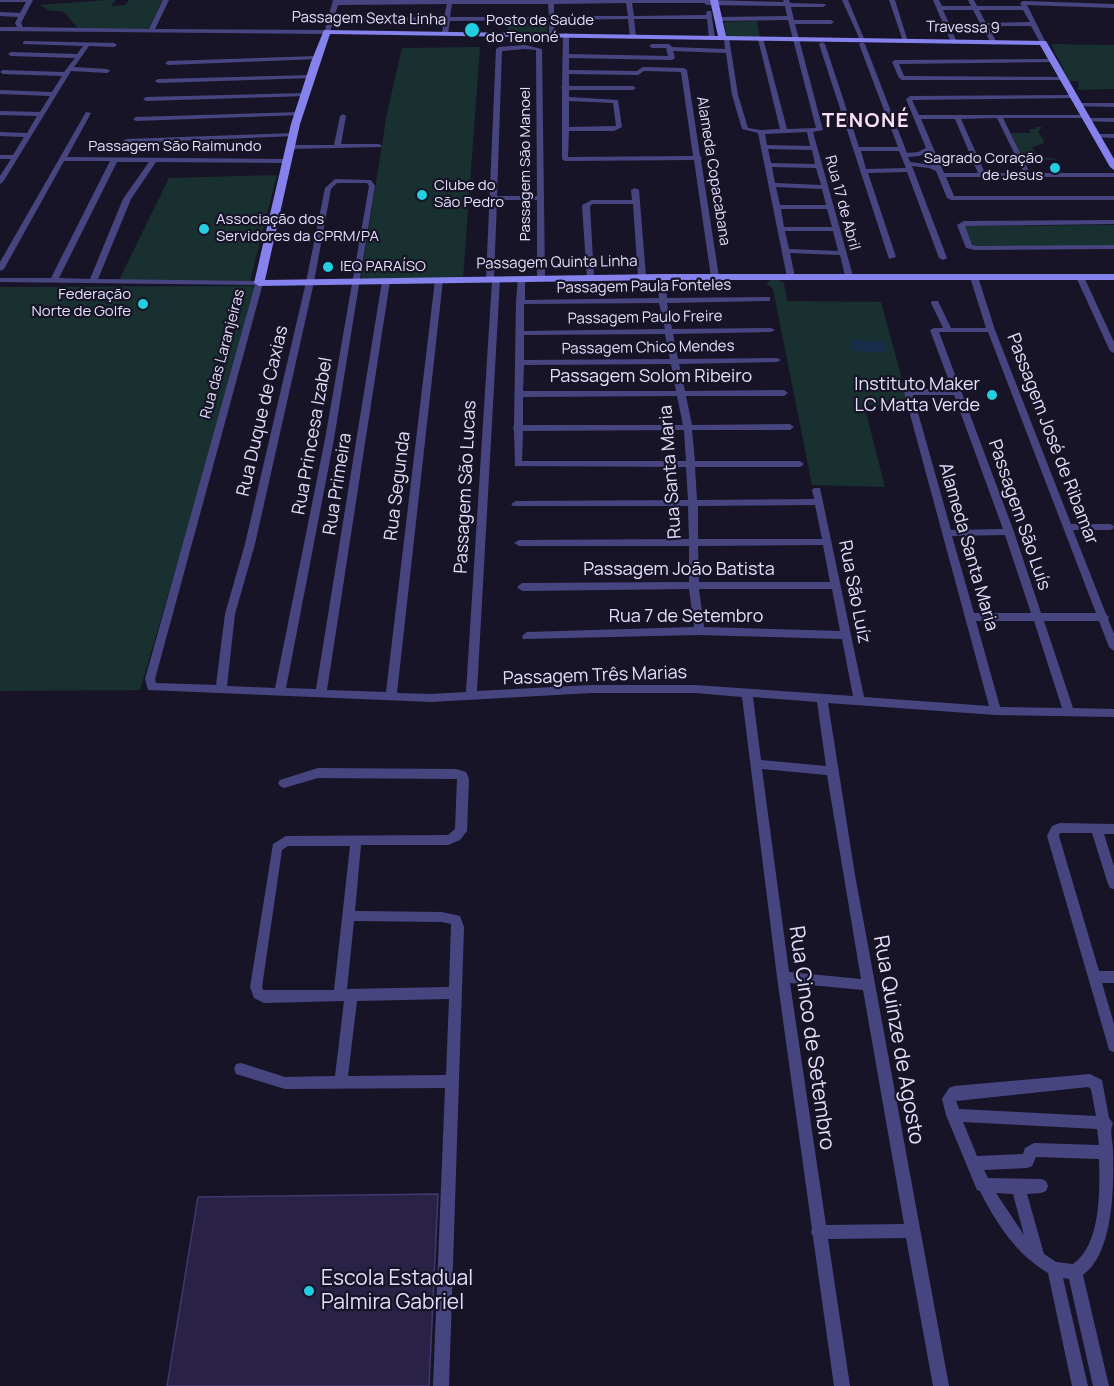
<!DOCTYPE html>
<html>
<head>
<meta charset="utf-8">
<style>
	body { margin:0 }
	canvas { display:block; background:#171427 }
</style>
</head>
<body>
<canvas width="1114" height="1386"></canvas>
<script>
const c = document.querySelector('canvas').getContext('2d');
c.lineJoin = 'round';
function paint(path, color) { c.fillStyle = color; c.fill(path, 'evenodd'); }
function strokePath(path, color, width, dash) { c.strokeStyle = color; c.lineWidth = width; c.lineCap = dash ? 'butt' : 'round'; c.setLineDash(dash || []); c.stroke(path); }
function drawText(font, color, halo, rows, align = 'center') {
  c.font = font + ' Manrope,sans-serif'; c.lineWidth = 4.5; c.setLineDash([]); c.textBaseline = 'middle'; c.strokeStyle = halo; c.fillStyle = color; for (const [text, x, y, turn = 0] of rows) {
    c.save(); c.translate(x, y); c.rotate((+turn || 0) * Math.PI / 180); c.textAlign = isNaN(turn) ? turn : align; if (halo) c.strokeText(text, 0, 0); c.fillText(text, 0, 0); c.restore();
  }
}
const green = new Path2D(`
	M107,0H116L111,6L125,5L129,0H163L148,30L79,29L64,12L48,10L40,5Z
	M757,21L760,38L727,39L724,22Z
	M508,22H548L547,34H508Z
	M1051,44L1114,45V89L1078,90L1079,81H1069Z
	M480,47L463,279L361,278L387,113L402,48Z
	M1036,127H1042L1038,132L1044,140L1043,144L1032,147C1042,164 1044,154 1057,160L1023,159L1011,133H1031L1029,129H1036Z
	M277,175L250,281L119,280L169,178Z
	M1114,225V246H971L963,226Z
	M775,278L784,283L787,301L881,302L909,405H864L885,487L812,485L773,289L766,283Z
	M259,286L140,690L0,691V287Z`);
const water = new Path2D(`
	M851,339L886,342L887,353L851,350Z`);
const building = new Path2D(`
	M438,1194L429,1386H167L198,1197Z`);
const street = new Path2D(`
	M0,0H33L21,23L23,27L149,29L163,0H169L155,29L325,30L333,0H708L784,2L783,0H789L790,3L825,4L826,5L823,7H791L794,20H831L834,22L831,24H795L823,130L813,132L853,276L849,278L845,276L840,255L790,253L795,277L791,279L787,277L758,133L742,129L732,95L726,53L673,51L675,58L672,60L569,58V70L637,71L643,67L684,68L687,70L700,156L702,158L701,160L719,277L718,279L711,277L694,160L565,161L562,159V89L561,88L562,86L563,35L566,33L569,35V54L668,56L666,48H652L649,46L652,44H669L672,47L725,49L724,39L729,38L738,95L748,128L761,130L780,129L758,39L763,38L787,129L816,128L788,20L719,21L716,19L719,17L787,16L785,6L707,5L704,3H632L634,16L706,15L707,11H711L715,38L712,40L709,38L707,19H634L636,37L633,39L630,37L628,19L554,20L555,35L552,37L549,35V20L450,21L448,33L445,35L442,33L444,21L333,22L330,32L327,34L0,31V27H17L15,23L18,17L0,16V12L20,13L26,2H0ZM626,3L628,16H554V4ZM447,4L444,17L334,18L338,5ZM452,4H548L549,17H450ZM644,71L681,72L693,156L568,157L569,131H614L622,127L618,100L569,97V90H633L636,88L633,86H569V74L638,75ZM569,101L613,103L616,126L569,127ZM807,132L810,146L767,145L765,134ZM768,149L812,150L815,164L771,163ZM772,167L816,168L821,185L775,183ZM776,187L822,189L826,205H780ZM781,209H827L832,227H784ZM785,231H833L838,251L789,249Z
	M842,0H848L865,41L860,40Z
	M889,0H895L908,42L903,41Z
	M933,0H939L942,6H971L968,0H974L977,6H1022L1020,3L1023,1L1114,4V8L1027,5L1046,43L1045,44H1041L1031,26H988L997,43L994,45L991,43L982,26L950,27L957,42L954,44L951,42ZM943,10H973L980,23H949ZM979,10H1023L1030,22L986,23Z
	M25,41L114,43L117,45L114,47L89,46L74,67L107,69L110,71L107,73L71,71L3,182L0,184V176L11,159H0V155H13L24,137L0,136V132L27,133L37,116L0,115V111L40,112L50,96L0,94V90L52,92L62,76L3,74L0,72L3,70L64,72L75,58L11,56L8,54L11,52L77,54L83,46L23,44V42Z
	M862,42L865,44L907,153L918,152L926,148L906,99L910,96L1072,95L1074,96V98L912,100L919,115H1086V117L1084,118H1003L1030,173H1114V177H946L954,196H1114V200H951L947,198L936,171L929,168L912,166L947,258L943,260L939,258L907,172L868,173L896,257L889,259L819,44L822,42L825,44L859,147H898L859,44ZM997,118L1024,173H985L961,119ZM921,119H955L978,173H944ZM861,151H899L906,168L866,169ZM928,152L934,165L910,162L908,157L919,156Z
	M525,45L542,49L545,279L541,281L537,279V200H497L494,277L500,279L477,691L591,685H695L853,696L842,639L699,635L523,639L522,636L527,632L694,627L689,589L522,591L517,587L522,583L689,582V546H519L514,543L519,540L689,539L688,506H513L511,504L516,501L688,500L686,467L515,466L514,430L513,428L514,426L516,302L518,277L525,279V300L659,298L657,277L661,275L665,277L667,298L770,297V301H767L667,303L672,329L771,328L775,330L771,332L673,334L678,359L777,358L781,360L777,362L679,364L685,391L784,390L788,393L784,396H686L692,425L790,424L794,427L790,430H692L695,461H800L804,464L800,467H695L697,500L814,499L812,490L814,488H820L864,697L989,706L904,392L908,389H952L930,330L934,328H943L931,303L932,301H938L951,328H986L970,277L971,275L978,277L995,330L1071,524H1110L1114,526L1113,529L1110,530H1073L1106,614L1109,617L1108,619L1114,634V651L1109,647L1099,621H1044L1073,708L1114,709V717L996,715L828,703L855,875L949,1386H933L906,1238L828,1239L850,1386H834L813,1237L811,1232L812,1229L777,977L742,697L695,693H591L431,702L148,690L145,679L255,285L0,282V278H51L110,161H64L4,269L0,271V262L86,112L91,113L67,157L287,159L290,161L287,163L156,162L131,199L98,279L259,281L263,283L155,679L156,683L216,685L225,614L245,544L306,282L325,188L335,179L371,180L375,186L334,439L286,688L316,689L382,281L386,279L390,281L327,690L386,692L435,280L439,278L443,280L397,693L431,694L466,692L492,281L486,279L496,49L499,47ZM525,49L536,50L537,196H497L502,51ZM117,162H149L123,199L90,279L59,278ZM337,183H367L369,186L325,439L275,688L227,686L235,614L255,544L314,282L331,189ZM659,303L665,329L524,331V304ZM939,332H988L1096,613H1041L1014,532ZM665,334L670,359L524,360V335ZM671,364L676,391H523L524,365ZM913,395H954L1003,529L951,530ZM677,396L683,425H523V397ZM684,430L686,461H522L523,431ZM815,505L822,539H698V506ZM1005,535L1031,613H974L952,536ZM823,545L830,582H699L698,546ZM699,589H832L840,631L704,627ZM976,621H1034L1062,708L1000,707ZM753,697L817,702L826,766L761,760ZM762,769L827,775L861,979L789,972ZM790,983L863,990L904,1224L826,1225Z
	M316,56L319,58L318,59L168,65L165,63L168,61Z
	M1052,59L1055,61L1054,62L899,64L904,76L1062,77L1065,79L1064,80H902L899,78L892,62L895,60Z
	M311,75L314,77L313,78L158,83L155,81L158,79Z
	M305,93L308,95L307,96L146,101L143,99L146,97Z
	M1077,103H1114V107L1075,106L1074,105Z
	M300,112L303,114L302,115L136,121L133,119L136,117Z
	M343,114L346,116L341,144H379L382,146L381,147L291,149L288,147L291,145H334L340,116Z
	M1086,118H1114V122L1084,121L1083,120Z
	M294,133L297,135L296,136L126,143L123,141L126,139Z
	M1096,134H1114V138L1094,137L1093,136Z
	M635,188L639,190L646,277L642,279L638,277L633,204H593L590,206L594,278L587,280L582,205L592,200H632L631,190Z
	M1114,220V224L965,226L972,245L976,246L1114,245V249L975,250L966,248L957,225L964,221Z
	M1077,275L1084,277L1114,342V353L1110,351L1076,277Z
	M318,768L456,769L466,772L469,779L467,831L460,840L448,845H361L355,911L442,912L460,916L464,927L449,1386H433L445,1088L285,1089L236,1074L234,1069L236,1064L241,1063L285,1077L335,1076L344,1001L264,1003L254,998L250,987L273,844L286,836L448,835L455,829L457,779L318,778L284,788L280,786L278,783L280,780ZM288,846H350L334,990H263L262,987L282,850ZM354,921L442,922L451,924L449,987L347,989ZM449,999L446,1075L348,1076L357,1001Z
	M1060,823L1114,824V834H1104L1114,866V889L1110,888L1108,884L1092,833H1060L1059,836L1099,971H1114V983H1102L1114,1024V1052L1109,1050L1108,1046L1047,836L1052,826Z
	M1090,1074L1102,1080L1109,1118L1113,1123C1109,1132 1113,1141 1113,1151C1114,1185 1114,1253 1083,1275L1109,1386H1093L1069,1279L1063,1278L1088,1386H1072L1048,1273C1016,1254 996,1223 980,1191L977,1190L946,1115L942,1099L949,1088L954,1086ZM1088,1087L1091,1089L1096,1116L959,1109L956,1101ZM963,1122L1097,1129L1099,1145L1034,1143L1025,1148L1023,1154L977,1156ZM1036,1157L1099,1159C1100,1190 1101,1245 1073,1264L1056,1262L1044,1254L1027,1194L1041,1193L1046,1191L1048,1186L1046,1181L1041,1179L988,1178L984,1170L1027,1168L1032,1166ZM996,1193L1013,1194L1024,1235Z`);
const secondary = new Path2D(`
	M710,0H718L726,36L1046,41L1114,159V170L1110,167L1040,45L330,34L300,124L265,280L661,274H1114V280H661L259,286L254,283L291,124L311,62L324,30L718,36Z`);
const markers = [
	[472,30,8,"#24cee1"],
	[1055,168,6,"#24cee1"],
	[422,195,6,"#24cee1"],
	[204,229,6,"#24cee1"],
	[328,267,6,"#24cee1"],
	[143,304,6,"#24cee1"],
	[992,395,6,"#24cee1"],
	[309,1291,6,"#24cee1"]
];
const farStreetnames = [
	["Passagem Sexta Linha",369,19,1],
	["Travessa 9",963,28,1],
	["Passagem São Raimundo",175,147],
	["Passagem São Manoel",526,164,-90],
	["Alameda Copacabana",713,171,81],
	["Rua 17 de Abril",842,203,75],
	["Passagem Quinta Linha",557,263,-1],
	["Passagem Paula Fonteles",644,287,-1],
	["Passagem Paulo Freire",645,318,-1],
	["Passagem Chico Mendes",648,348,-1],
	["Rua das Laranjeiras",223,354,-75]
];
const farPoinames = [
	["Posto de Saúde",486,21],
	["do Tenoné",486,38],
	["Sagrado Coração",1043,159,"right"],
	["de Jesus",1043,176,"right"],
	["Clube do",434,186],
	["São Pedro",434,203],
	["Associação dos",216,220],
	["Servidores da CPRM/PA",216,237],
	["IEQ PARAÍSO",340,267],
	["Federação",131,295,"right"],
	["Norte de Golfe",131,312,"right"]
];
const streetNames = [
	["Passagem Solom Ribeiro",651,377],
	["Rua Duque de Caxias",263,411,-77],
	["Rua Princesa Izabel",313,436,-80],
	["Passagem José de Ribamar",1052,439,69],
	["Rua Santa Maria",671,472,-94],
	["Rua Primeira",338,484,-81],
	["Rua Segunda",398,486,-83],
	["Passagem São Lucas",466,487,-87],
	["Passagem São Luís",1019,515,71],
	["Alameda Santa Maria",968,547,74],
	["Passagem João Batista",679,570],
	["Rua São Luíz",854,592,79],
	["Rua 7 de Setembro",686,617],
	["Passagem Três Marias",595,676,-2]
];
const poiNames = [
	["Instituto Maker",980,385],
	["LC Matta Verde",980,406]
];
const farDistrictnames = [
	["TENONÉ",866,121]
];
const nearStreetnames = [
	["Rua Cinco de Setembro",811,1038,82],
	["Rua Quinze de Agosto",898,1040,80]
];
const nearPoinames = [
	["Escola Estadual",321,1279],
	["Palmira Gabriel",321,1303]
];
paint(green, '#18302f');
paint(water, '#182c4c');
paint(building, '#292246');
strokePath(building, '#42376e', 1.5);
paint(street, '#474580');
paint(secondary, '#8582ee');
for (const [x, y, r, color] of markers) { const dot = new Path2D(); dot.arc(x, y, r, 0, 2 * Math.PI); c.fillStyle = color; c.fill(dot); strokePath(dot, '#171427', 2); }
drawText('15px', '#e2defb', '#171427', farStreetnames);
drawText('15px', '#e2defb', '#171427', farPoinames, 'left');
drawText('18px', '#e2defb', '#171427', streetNames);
drawText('18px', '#e2defb', '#171427', poiNames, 'right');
c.letterSpacing = '1.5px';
drawText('bold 20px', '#fbe0f1', '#171427', farDistrictnames);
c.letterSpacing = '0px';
drawText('21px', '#e2defb', '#171427', nearStreetnames);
drawText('21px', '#e2defb', '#171427', nearPoinames, 'left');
</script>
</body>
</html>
